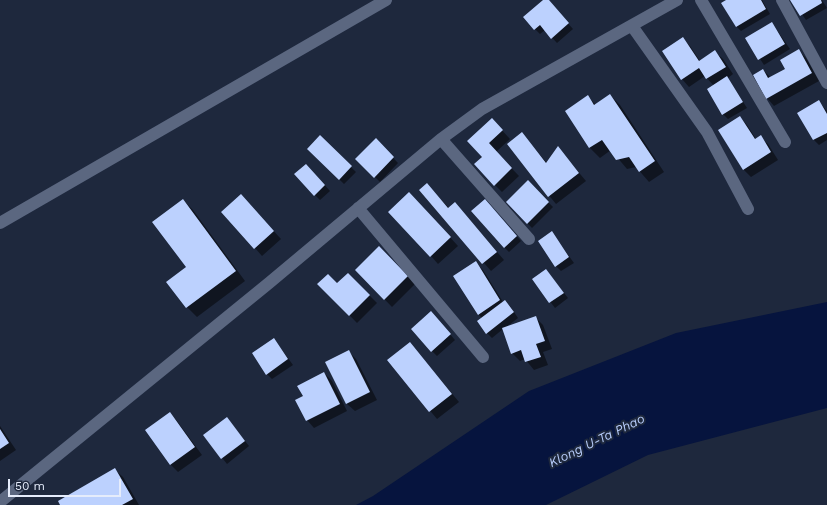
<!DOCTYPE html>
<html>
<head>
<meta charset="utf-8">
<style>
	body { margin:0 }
	#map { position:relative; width:827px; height:505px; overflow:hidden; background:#1e283d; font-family:"Work Sans",sans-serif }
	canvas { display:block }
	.scale { position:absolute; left:8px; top:479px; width:113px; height:18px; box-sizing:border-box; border:2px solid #e5ecfb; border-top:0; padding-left:5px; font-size:12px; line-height:14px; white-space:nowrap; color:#e5ecfb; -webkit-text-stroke:3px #1e283d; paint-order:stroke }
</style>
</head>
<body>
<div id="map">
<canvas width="827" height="505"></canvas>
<div class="scale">50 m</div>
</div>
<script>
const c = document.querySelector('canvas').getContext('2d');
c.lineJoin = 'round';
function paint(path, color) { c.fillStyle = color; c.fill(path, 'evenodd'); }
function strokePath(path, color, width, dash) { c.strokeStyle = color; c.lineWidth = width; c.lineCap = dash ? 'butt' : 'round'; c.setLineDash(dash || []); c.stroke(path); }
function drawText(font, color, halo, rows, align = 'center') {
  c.font = font + ' "Work Sans",sans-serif'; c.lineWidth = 4; c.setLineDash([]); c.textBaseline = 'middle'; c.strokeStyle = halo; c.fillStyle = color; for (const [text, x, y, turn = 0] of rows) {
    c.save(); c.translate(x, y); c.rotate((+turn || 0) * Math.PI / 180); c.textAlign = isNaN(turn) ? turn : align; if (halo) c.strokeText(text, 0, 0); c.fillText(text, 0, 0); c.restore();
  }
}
const water = new Path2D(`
	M827,302V408L648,455L546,505H356L373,496L529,391L676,333Z`);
const shadow = new Path2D(`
	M545,0H548L551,4L573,29L557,43L545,30L540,34L535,29Z
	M728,0H762L770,14L741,31L736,26Z
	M792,0H822L827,8L806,20Z
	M772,23L790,49L764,65L747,39Z
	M683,39L690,46L700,61L715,52L723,59L733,74L728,78L747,108L728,119L723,114L714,86L705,76L689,87L682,79Z
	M799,51L806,58L819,81L774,106L767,98L763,70L771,78L786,70Z
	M610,95L620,105L664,172L649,182L636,167L627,169L611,150L600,158L590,148L566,112L588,97L596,105Z
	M819,102L827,111V140L819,145L814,140L799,113Z
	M740,117L747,125L756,139L760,137L768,144L778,160L751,177L744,170L719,130Z
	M499,127L510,139L496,152L519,176L502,192L495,185L484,157L469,141Z
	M522,134L547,163L558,148L586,181L556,204L508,145Z
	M320,137L356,172L344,184L308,149Z
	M376,140L398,163L380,182L357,159Z
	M311,170L330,191L320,200L315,195Z
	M528,182L553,207L532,228L507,202Z
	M427,185L449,208L462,211L504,260L491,271L421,190Z
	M183,200L193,210L245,281L197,317L187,307L168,282L187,267Z
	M417,201L458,246L438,264L431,256Z
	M248,203L281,239L262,256L255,248Z
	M490,206L521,241L509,252L504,247Z
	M552,233L574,263L561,271L556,266Z
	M379,247L415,284L392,307L356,270Z
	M476,263L483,270L503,302L510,306L518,318L505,328L535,317L543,325L552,349L543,352L548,365L534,370L525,359L520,361L512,353L503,329L492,338L487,333L482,318L478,314Z
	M546,270L568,298L555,308L533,279Z
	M348,274L377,303L357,323L319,284L338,285Z
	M436,318L455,340L437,356L432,351Z
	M274,339L293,365L272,379L267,374Z
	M410,343L459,402L437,419L388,360Z
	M348,351L356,359L377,400L355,411L347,404L326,363Z
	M324,373L332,381L347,411L314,428L307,420L304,397Z
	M170,413L177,421L202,455L178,472L170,464Z
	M231,423L249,446L227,464L204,435Z
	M0,426L16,450L0,461Z
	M115,470L123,477L139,505H61Z`);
const building = new Path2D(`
	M543,0H549L569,23L551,39L540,25L534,30L523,17Z
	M726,0H761L766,9L736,27L721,3Z
	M790,0H821L822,3L800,16Z
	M772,22L785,44L758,60L745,38Z
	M683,37L699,61L715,50L726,67L706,79L699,68L681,80L662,51Z
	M799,49L812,73L766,99L753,75L763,69L768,78L785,69L780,60Z
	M727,76L743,102L722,115L707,89Z
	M610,94L655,161L639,172L629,157L616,160L602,140L589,148L565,111L588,95L594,105Z
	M819,100L827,114V133L813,140L797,113Z
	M740,116L755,139L761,135L771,152L743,170L718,130Z
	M492,118L503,130L489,143L512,168L494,186L474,164L482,157L467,141Z
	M522,132L546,163L558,146L579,173L548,197L507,144Z
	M320,135L352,166L339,180L307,149Z
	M376,138L394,157L374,178L355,159Z
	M306,164L325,185L314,196L294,174Z
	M528,180L549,202L527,224L506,202Z
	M427,183L448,208L455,202L497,252L482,264L419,190Z
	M409,192L451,237L430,257L388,212Z
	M241,194L274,231L254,249L221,212Z
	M183,199L236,271L186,308L166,282L186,267L152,222Z
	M485,199L517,236L504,248L471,211Z
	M552,231L569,257L555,267L538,241Z
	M379,246L408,276L384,300L355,270Z
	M476,261L500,300L478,315L453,276Z
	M546,269L564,293L549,303L532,279Z
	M348,273L370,295L349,316L317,284L328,274L337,283Z
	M505,300L514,312L486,334L477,321Z
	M431,311L451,334L431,352L411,329Z
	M536,316L545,341L536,344L541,357L525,362L521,350L511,354L502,328Z
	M274,338L288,359L266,375L252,353Z
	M410,342L452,394L429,412L387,360Z
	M349,350L370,392L346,404L325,362Z
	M324,372L340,404L306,421L295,400L303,396L297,386Z
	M170,412L195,447L170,465L145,430Z
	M227,417L245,441L221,459L203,435Z
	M0,429L9,443L0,449Z
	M115,468L133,499L122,505H60L58,501Z`);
const minor = new Path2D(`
	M701,0L785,142
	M782,0L827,83
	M632,26L707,132L748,209
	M441,139L529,239
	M358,208L483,357
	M0,223L386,0
	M0,502L269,283L441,139L482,109L677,0`);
const waterNames = [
	["Klong U-Ta Phao",597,441,-26]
];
paint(water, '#06143e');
paint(shadow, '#0007');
paint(building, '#bcd1fe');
strokePath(minor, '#5b6780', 12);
drawText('italic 13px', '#b7ccfa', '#1e283d', waterNames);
</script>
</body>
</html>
